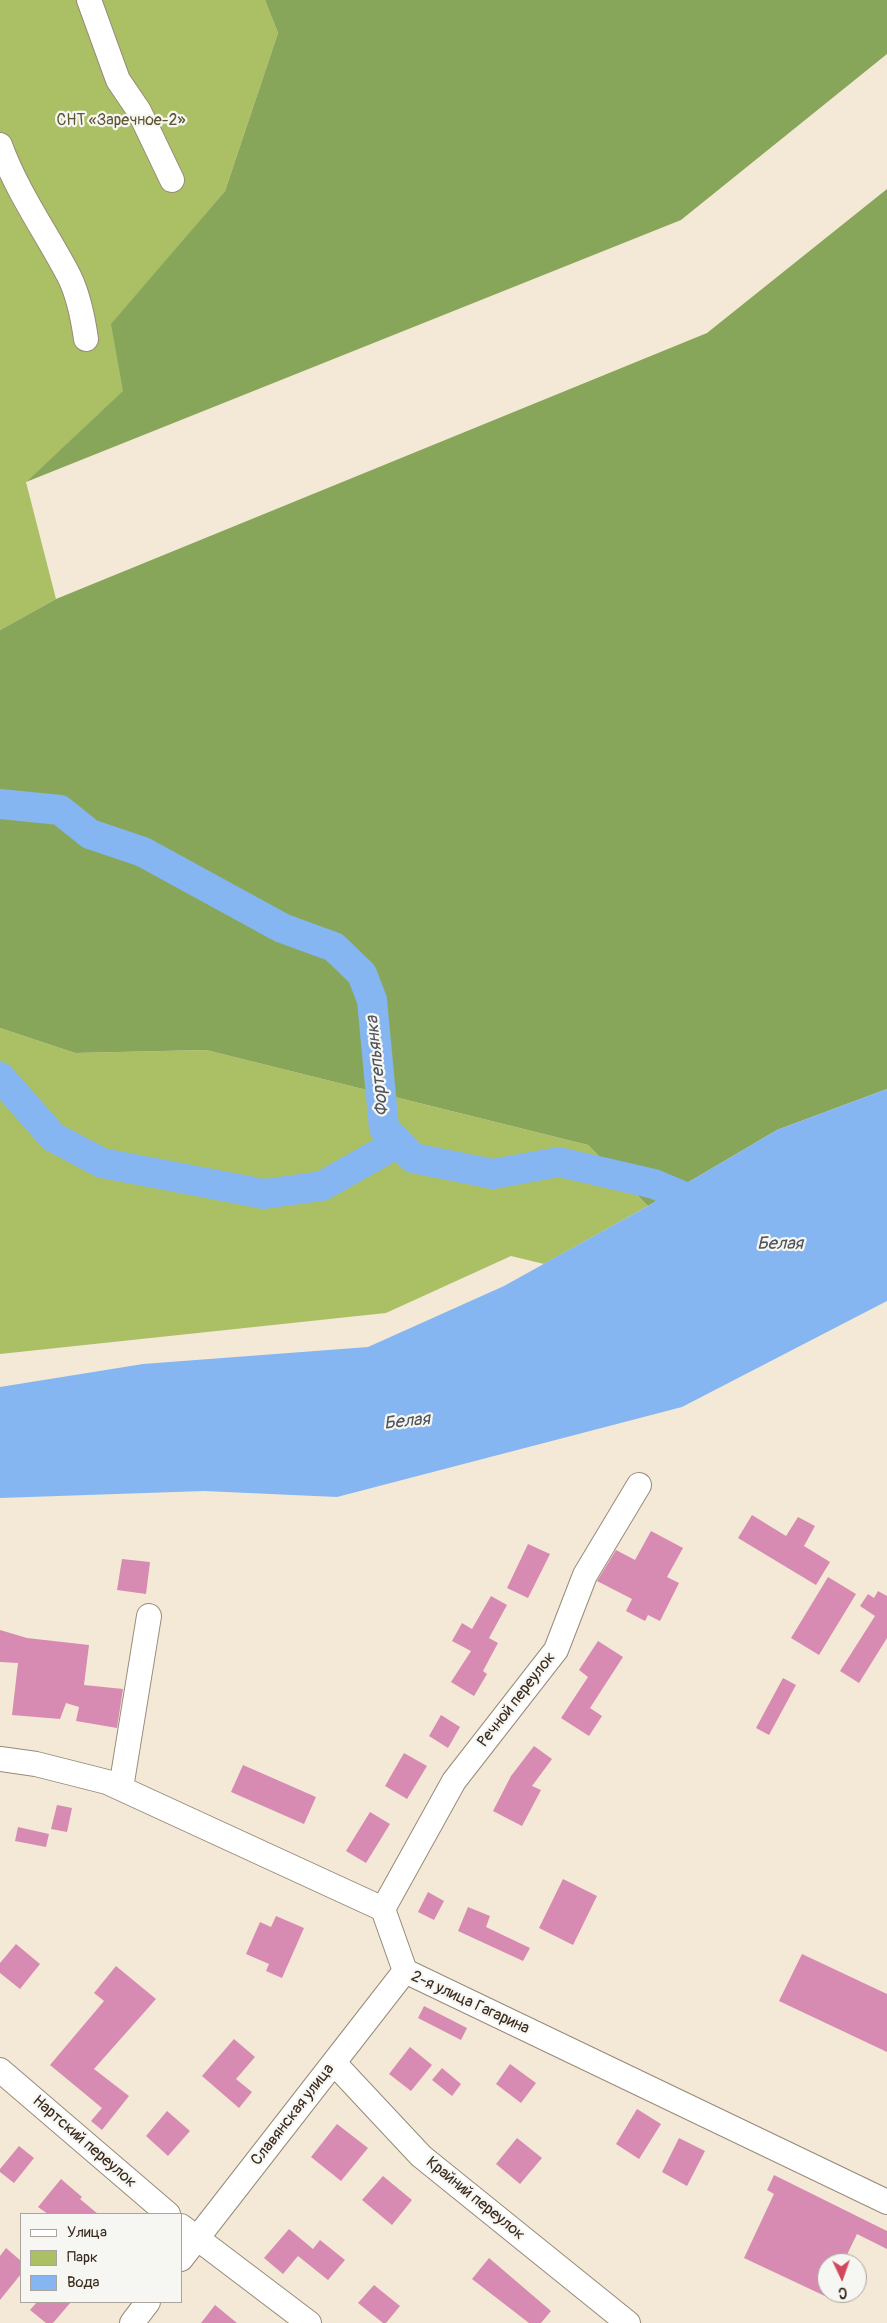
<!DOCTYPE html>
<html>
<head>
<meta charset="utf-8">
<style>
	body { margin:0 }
	#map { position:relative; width:887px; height:2323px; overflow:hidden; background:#f4e9d7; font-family:Pangolin,sans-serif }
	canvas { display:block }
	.legend { position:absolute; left:20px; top:2213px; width:162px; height:90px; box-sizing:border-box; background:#f6f6f2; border:1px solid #aba49d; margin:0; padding:6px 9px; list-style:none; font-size:15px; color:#3b2a1e }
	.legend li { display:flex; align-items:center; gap:10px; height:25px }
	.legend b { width:25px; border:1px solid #aba49d }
	.north { position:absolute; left:817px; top:2253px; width:50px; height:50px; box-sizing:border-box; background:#f6f6f2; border:1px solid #aba49d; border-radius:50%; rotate:177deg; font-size:14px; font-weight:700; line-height:20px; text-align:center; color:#3b2a1e }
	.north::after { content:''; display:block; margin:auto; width:18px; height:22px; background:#d1495b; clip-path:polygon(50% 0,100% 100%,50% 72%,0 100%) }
</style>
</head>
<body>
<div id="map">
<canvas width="887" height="2323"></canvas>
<ul class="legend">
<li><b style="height:6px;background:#fff"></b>Улица</li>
<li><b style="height:14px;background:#abc064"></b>Парк</li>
<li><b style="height:14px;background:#85b6f1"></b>Вода</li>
</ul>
<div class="north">С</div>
</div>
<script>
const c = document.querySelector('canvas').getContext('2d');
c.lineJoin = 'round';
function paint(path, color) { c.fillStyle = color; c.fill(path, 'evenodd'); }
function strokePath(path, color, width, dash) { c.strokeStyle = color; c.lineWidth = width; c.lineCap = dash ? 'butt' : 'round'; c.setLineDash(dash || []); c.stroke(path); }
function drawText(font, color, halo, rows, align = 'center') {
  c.font = font + ' Pangolin,sans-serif'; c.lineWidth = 4.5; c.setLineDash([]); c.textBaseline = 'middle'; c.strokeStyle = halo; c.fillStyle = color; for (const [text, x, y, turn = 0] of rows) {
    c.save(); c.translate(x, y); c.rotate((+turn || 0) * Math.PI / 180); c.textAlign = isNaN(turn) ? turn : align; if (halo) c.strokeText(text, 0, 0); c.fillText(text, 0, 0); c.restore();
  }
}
const green = new Path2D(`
	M0,0H265L278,33L225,191L112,324L124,391L26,482L56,599L0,630Z
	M0,1028L75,1053L206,1050L588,1145L648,1206L544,1264L511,1256L386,1313L0,1354Z`);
const forest = new Path2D(`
	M265,0H887V54L681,220L26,482L123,391L111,324L225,191L278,33Z
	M887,189V1089L777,1130L648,1206L588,1145L206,1050L75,1053L0,1028V630L56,599L707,333Z`);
const water = new Path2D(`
	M887,1089V1301L682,1407L337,1497L204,1491L0,1498V1387L143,1364L368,1347L504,1286L648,1206L777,1130Z`);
const river = new Path2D(`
	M0,804L60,810L90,834L143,852L282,928L334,947L362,974L372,1000L384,1128L413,1158L493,1174L559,1162L654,1184L709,1207
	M0,1077L53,1137L102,1163L264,1194L322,1186L398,1143`);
const building = new Path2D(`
	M752,1515L786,1536L798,1517L815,1526L804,1546L830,1562L816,1585L738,1538Z
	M651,1531L683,1548L667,1577L679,1583L660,1621L648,1615L645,1621L626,1611L632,1599L597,1581L616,1550L635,1560Z
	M528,1544L550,1554L528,1598L507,1588Z
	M122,1559L150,1562L146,1594L117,1590Z
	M828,1577L856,1594L819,1655L791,1638Z
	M878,1591L887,1596V1638L859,1683L840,1671L875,1616L860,1606L868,1594L874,1598Z
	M491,1596L507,1605L489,1638L498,1643L483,1671L487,1674L474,1696L451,1682L471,1651L452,1641L462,1623L472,1629Z
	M0,1630L27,1638L89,1645L84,1685L123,1689L117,1728L76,1721L79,1707L66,1703L60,1719L12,1715L18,1663L0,1662Z
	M598,1641L623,1657L590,1708L602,1716L589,1736L561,1718L588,1677L579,1670Z
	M783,1678L796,1685L769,1735L756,1728Z
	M441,1715L460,1727L448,1748L429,1736Z
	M534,1746L552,1759L532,1786L541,1790L522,1826L493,1811L511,1776Z
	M404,1753L427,1766L407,1799L385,1786Z
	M243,1765L316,1797L304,1824L231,1792Z
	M57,1805L72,1808L67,1832L51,1829Z
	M370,1812L390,1824L366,1863L346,1851Z
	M18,1827L49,1834L46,1847L15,1841Z
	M563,1879L597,1896L573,1945L539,1928Z
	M428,1892L444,1901L434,1920L418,1912Z
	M468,1907L490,1916L486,1927L530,1948L523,1961L458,1931Z
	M276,1916L304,1928L282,1978L266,1971L269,1964L246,1954L260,1922L271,1927Z
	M16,1944L40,1964L20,1989L0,1973V1963Z
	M802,1954L887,1994V2052L779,2001Z
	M116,1966L156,1999L94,2069L129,2096L102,2130L91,2121L102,2108L50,2065L104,2001L94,1993Z
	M424,2006L467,2028L461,2040L418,2018Z
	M234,2039L255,2057L236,2079L252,2092L239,2108L202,2076Z
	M410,2047L432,2065L411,2091L389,2074Z
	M510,2064L536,2083L521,2103L496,2084Z
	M442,2068L461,2084L452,2096L432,2080Z
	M637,2109L661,2124L639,2159L616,2144Z
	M167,2111L190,2131L168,2156L146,2136Z
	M337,2124L368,2148L341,2181L311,2157Z
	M517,2138L542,2158L520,2184L496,2164Z
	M679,2138L705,2151L687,2186L662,2172Z
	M19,2146L34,2158L14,2183L0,2172V2169Z
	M774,2175L887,2231V2249L857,2234L843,2263H827V2297L744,2258L774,2194L767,2190Z
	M383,2176L412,2200L392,2225L362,2200Z
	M61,2179L82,2197L80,2199L98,2214H48L38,2207Z
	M289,2229L313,2249L320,2240L345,2260L328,2280L298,2256L283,2274L264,2258Z
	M6,2248L21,2261V2274L0,2300V2256Z
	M489,2258L551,2311L541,2323H529L472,2279Z
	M374,2285L400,2306L386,2323H383L358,2303Z
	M37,2302H71L53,2323H46L30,2310Z
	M215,2305L237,2323H201Z`);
const minor = new Path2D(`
	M89,0L118,80L139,111L172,180
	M0,145C17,192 46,232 69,276C78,294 83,318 86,339
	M0,1759L36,1764L107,1782L383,1909L405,1971L887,2202
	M121,1788L149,1616
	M383,1909L454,1781L556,1650L585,1575L639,1485
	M334,2063L421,2156L628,2323
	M0,2070L168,2214
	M181,2226L309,2323
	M181,2259L405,1971
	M132,2323L148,2302`);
const parkNames = [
	["СНТ «Заречное-2»",121,121]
];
const streetNames = [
	["Речной переулок",517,1700,-52],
	["2-я улица Гагарина",470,2003,25],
	["Славянская улица",293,2115,-52],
	["Нартский переулок",84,2142,41],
	["Крайний переулок",475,2199,39]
];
const waterNames = [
	["Фортепьянка",378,1066,-96],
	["Белая",780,1244],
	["Белая",407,1422,-6]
];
paint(green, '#abc064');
paint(forest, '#88a65a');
paint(water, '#85b6f1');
strokePath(river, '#85b6f1', 30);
paint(building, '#d78bb2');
strokePath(minor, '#988a7a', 26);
strokePath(minor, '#fff', 24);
drawText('16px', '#5d5733', '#f6f6f2', parkNames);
drawText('16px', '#3b2a1e', '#f6f6f2', streetNames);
drawText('italic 18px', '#51545d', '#f6f6f2', waterNames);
</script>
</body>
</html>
